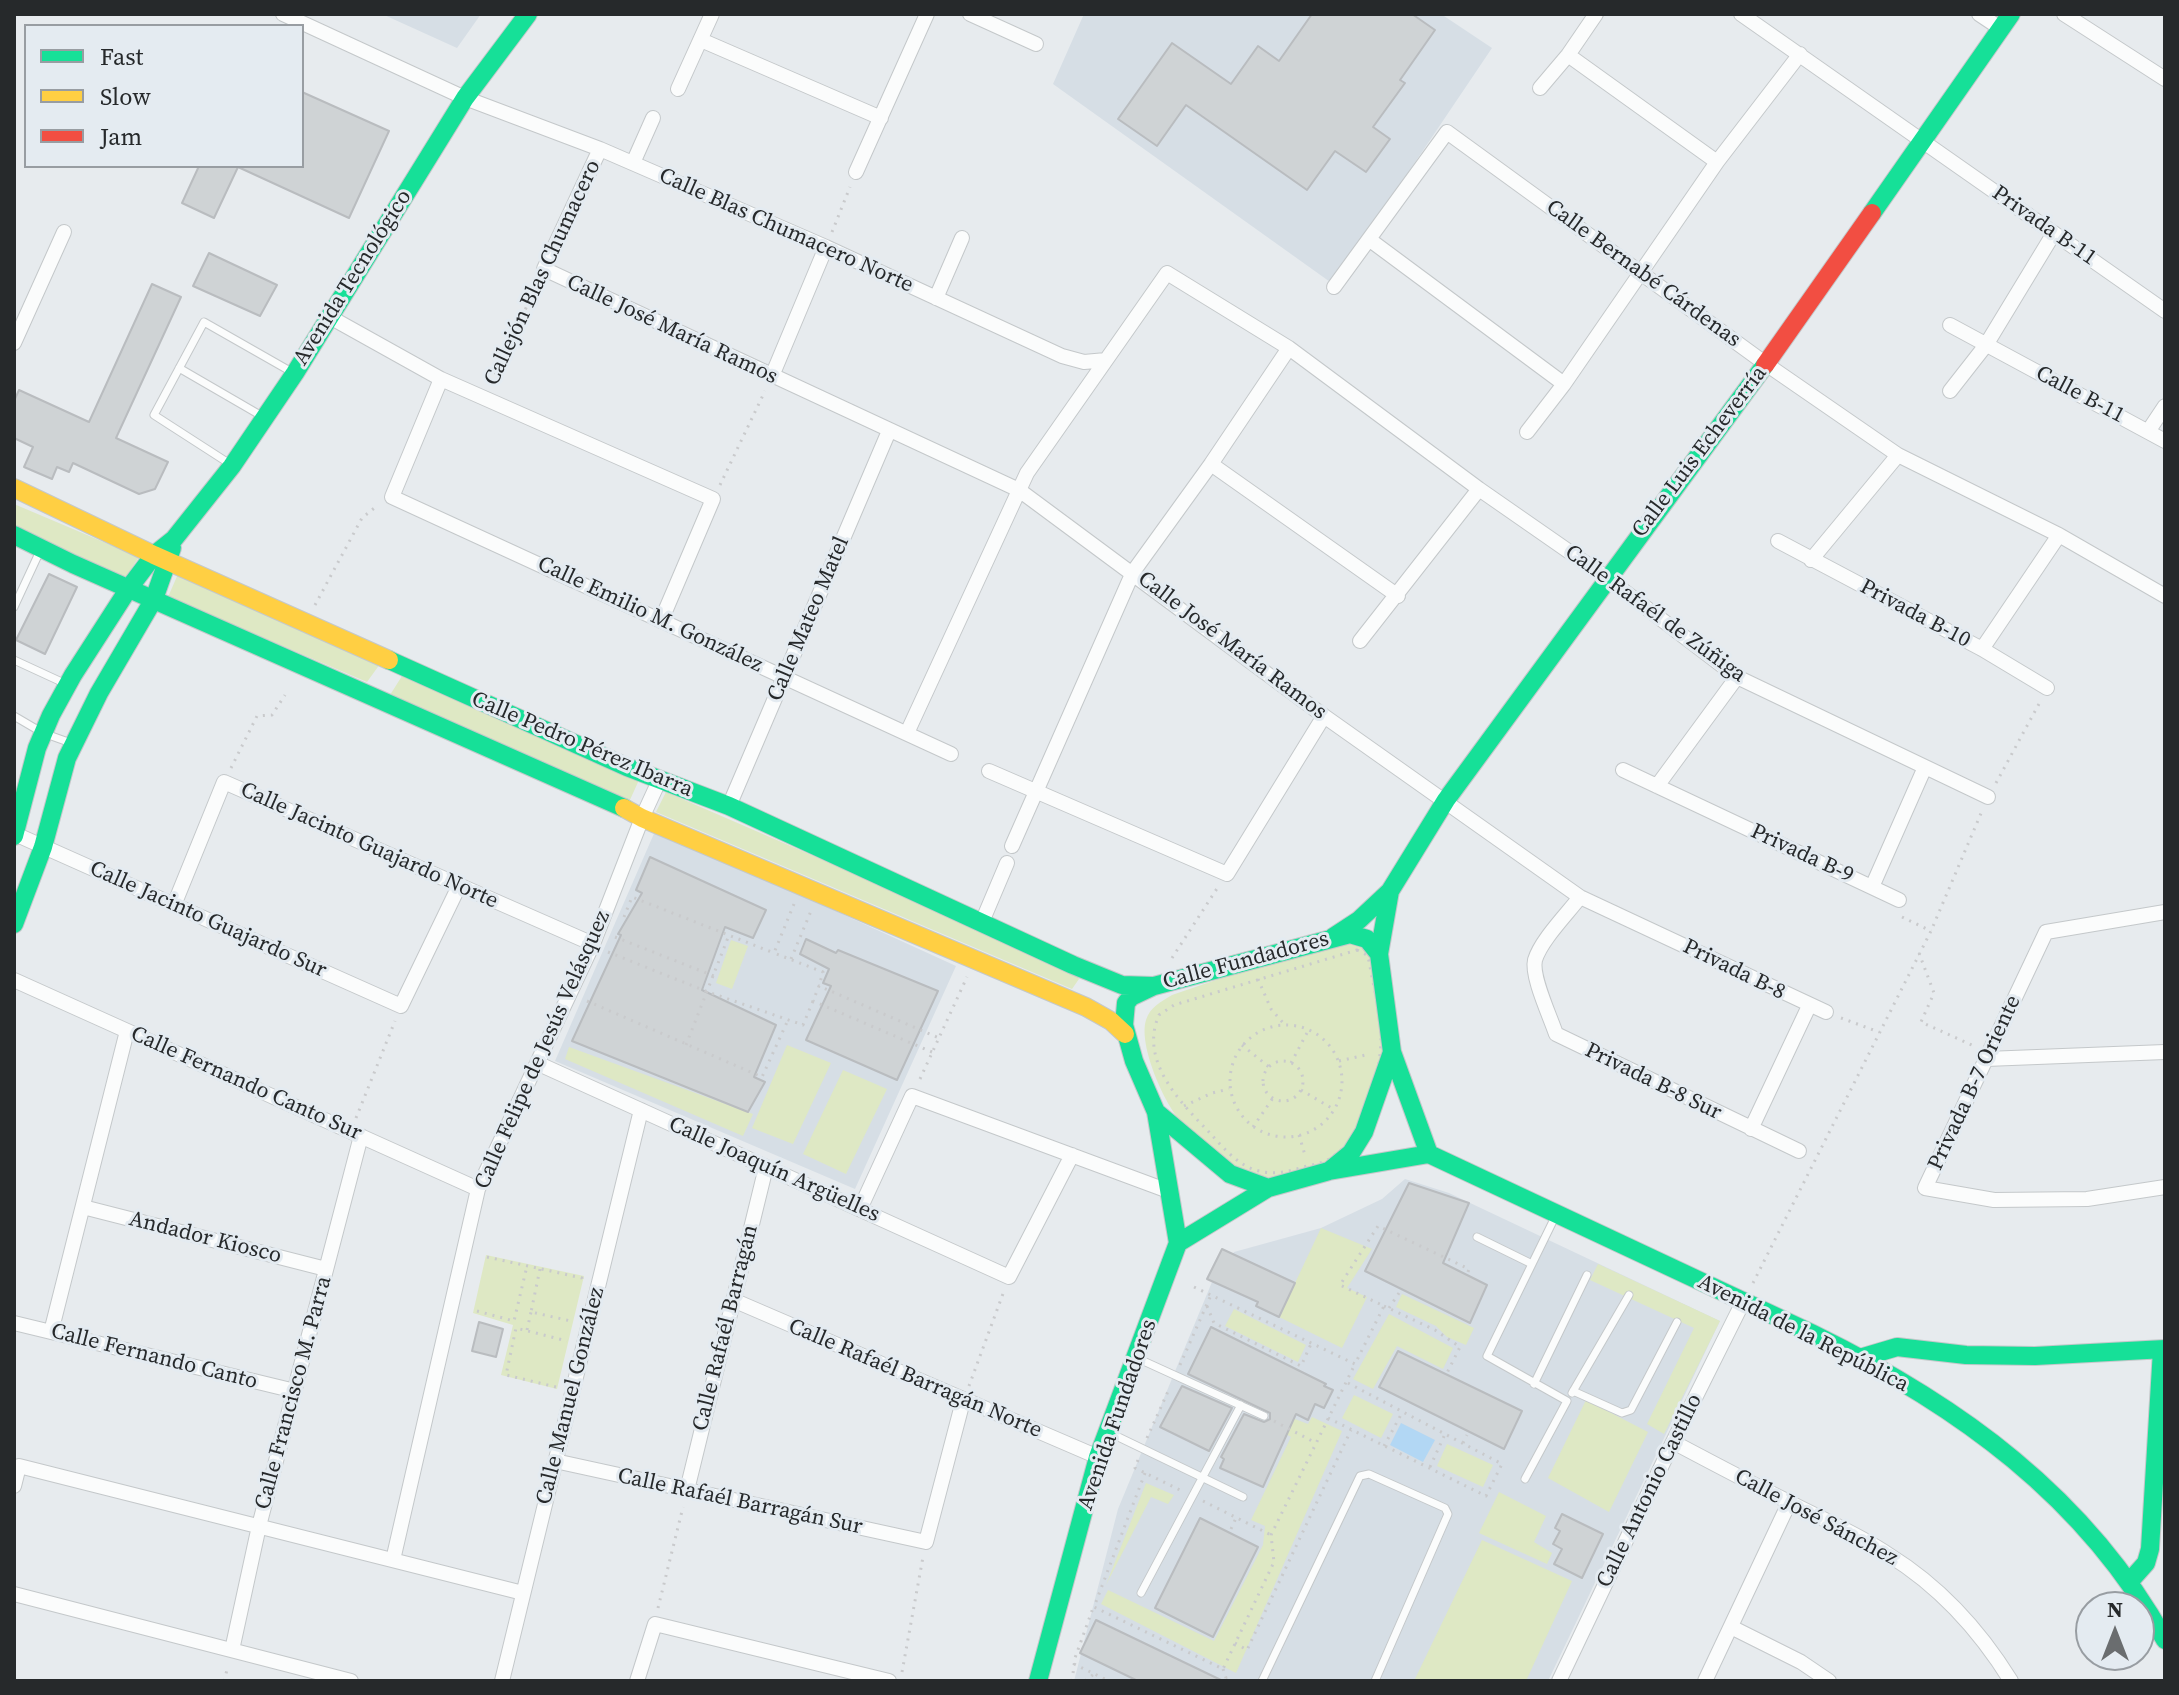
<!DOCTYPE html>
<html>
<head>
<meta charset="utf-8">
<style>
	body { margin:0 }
	#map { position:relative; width:2179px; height:1695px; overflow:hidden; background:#e7ebee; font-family:"Source Serif 4",serif }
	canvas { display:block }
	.frame { position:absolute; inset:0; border:16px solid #26292b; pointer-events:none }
	.legend { position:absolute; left:24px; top:24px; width:280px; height:144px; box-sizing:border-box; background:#e4ebf1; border:2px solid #989da2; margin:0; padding:10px 14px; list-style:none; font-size:24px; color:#26292b }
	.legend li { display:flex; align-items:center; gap:16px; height:40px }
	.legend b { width:40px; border:2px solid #989da2 }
	.north { position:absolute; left:2075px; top:1591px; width:80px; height:80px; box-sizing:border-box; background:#e4ebf1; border:2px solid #989da2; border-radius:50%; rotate:0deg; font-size:22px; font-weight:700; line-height:32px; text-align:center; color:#26292b }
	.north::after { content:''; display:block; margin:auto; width:28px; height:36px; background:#6a6d6f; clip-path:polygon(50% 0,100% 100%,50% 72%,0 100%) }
</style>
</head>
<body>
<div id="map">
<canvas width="2179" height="1695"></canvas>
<div class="frame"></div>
<ul class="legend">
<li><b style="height:10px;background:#16e098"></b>Fast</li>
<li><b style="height:10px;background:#ffcf43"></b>Slow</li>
<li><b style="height:10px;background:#f24e42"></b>Jam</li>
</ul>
<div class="north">N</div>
</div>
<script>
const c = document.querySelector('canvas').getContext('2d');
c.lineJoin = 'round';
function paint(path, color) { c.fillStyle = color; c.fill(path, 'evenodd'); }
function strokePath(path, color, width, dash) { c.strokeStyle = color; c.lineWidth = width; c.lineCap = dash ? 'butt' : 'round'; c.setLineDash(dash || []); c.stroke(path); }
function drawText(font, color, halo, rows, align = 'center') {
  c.font = font + ' "Source Serif 4",serif'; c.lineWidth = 6; c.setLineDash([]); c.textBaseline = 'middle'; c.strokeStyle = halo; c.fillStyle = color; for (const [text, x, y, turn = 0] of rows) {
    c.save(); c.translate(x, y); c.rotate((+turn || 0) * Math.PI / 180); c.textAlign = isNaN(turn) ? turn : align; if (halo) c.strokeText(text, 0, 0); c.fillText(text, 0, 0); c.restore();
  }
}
const built = new Path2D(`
	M382,14H481L457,48Z
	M1084,14H1441L1492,48L1333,284L1053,84Z
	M656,829L956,966L855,1189L555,1061Z
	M1405,1179L1449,1193L1720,1321L1548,1681H1074L1118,1509L1212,1282L1234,1252L1321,1228L1382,1199Z`);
const green = new Path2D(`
	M14,504L139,557L123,581L14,528Z
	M178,574L380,664L367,682L168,597Z
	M402,676L639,780L629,802L390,695Z
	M666,792L1072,968L1079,979L1072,989L656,812Z
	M731,940L748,946L732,989L716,983Z
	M1333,940L1368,945L1384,1050L1357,1136L1332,1161L1295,1177L1251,1178C1229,1161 1203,1144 1183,1124C1165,1106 1138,1045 1146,1020C1150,1007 1161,1002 1172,995Z
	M787,1045L831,1063L793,1144L752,1128Z
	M569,1047L753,1114L743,1136L565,1059Z
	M843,1070L887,1089L846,1174L803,1154Z
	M1321,1228L1372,1249L1347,1288L1367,1297L1342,1348L1279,1317Z
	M486,1255L584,1276L557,1389L501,1375L513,1325L473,1313Z
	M1598,1264L1720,1321L1664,1434L1647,1424L1694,1328L1590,1280Z
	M1402,1294L1474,1328L1466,1345L1447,1337L1436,1326L1396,1307Z
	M1234,1309L1306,1345L1298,1362L1225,1326Z
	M1389,1314L1453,1348L1443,1369L1397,1346L1373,1389L1353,1379Z
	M1354,1395L1393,1414L1381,1438L1342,1418Z
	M1586,1400L1648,1432L1609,1512L1548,1478Z
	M1287,1416L1308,1424L1312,1417L1342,1431L1236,1673L1101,1604L1108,1590L1214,1641L1263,1545L1265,1526L1251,1520L1291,1437L1281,1431Z
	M1447,1444L1493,1465L1483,1487L1437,1466Z
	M1146,1483L1174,1495L1168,1504L1151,1497L1106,1585Z
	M1499,1492L1546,1516L1534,1542L1552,1553L1547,1564L1479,1533Z
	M1482,1540L1572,1581L1526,1681H1414Z`);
const water = new Path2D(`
	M1401,1423L1435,1440L1423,1462L1390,1445Z`);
const building = new Path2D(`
	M1312,14H1412L1435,30L1400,80L1405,83L1373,127L1390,139L1366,172L1335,151L1307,190L1186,105L1157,146L1118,119L1172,43L1231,84L1258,46L1279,61Z
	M302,92L389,131L349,218L238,167L214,218L182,203L199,166H302Z
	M209,253L277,285L260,316L193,286Z
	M152,284L181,297L116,438L168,462L155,489L139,494L73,463L69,472L57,467L52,479L24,467L33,447L14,438V401L19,390L89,422Z
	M49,574L77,587L45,654L16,640Z
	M650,857L766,910L753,938L725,927L702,990L776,1025L754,1077L765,1082L748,1112L572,1041L621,935L618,934L642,893L636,890Z
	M806,939L836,953L838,950L938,991L897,1080L806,1040L831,986L823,983L829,969L800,954Z
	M1409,1183L1469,1203L1443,1263L1487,1285L1470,1323L1365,1271Z
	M1222,1249L1295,1283L1279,1317L1256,1306L1258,1302L1207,1279Z
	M479,1322L503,1329L496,1357L472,1351Z
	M1211,1327L1326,1384L1324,1386L1333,1390L1324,1408L1315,1404L1308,1420L1296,1414L1263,1487L1220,1468L1224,1459L1221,1457L1244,1414L1264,1422L1270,1419V1413L1188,1374Z
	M1398,1351L1522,1411L1504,1449L1379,1387Z
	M1182,1386L1232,1408L1209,1451L1160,1427Z
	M1562,1514L1603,1534L1582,1578L1554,1564L1562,1549L1553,1544L1560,1531L1555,1528Z
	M1200,1518L1258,1547L1213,1637L1155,1608Z
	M1096,1620L1223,1681H1138L1080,1653Z`);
const path = new Path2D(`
	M832,232L850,187
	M492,382L537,284
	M720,485L765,391
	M315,605L362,518L378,505
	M231,768L257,716L272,715L285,695
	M1996,783L2040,702
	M794,904L774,953L823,972L819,986
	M624,917L632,897L774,953
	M1902,917L1931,931
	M615,937L714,976
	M1357,950L1367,955L1369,961C1373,985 1380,1010 1381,1033C1382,1070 1366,1133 1335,1155C1327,1162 1317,1164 1307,1166C1287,1172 1269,1177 1248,1167C1232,1159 1220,1144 1208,1131C1179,1101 1139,1060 1159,1015L1174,1005Z
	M608,952L708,992L803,1025L813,1001
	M1919,953L1934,993L1921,1022L1974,1046
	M1172,958L1218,887
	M791,959L811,911
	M1258,979L1271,1009L1284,1024
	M587,1001L762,1077L788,1020
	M1841,1018L1879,1032
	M1230 1081a56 56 0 1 1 112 0a56 56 0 1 1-112 0Z
	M686,1045L729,935
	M1242,1045L1269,1067
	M932,1052L813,1001L819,986L939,1038
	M1339,1061L1370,1054
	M1263 1081a20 20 0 1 1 40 0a20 20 0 1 1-40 0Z
	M1291,1063L1308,1031
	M920,1079L967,977
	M1301,1090L1335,1110
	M1184,1106L1212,1093L1229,1089
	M356,1118L395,1021
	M1253,1127L1273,1098
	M1299,1135L1305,1155
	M487,1257L582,1278V1280
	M540,1269L531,1312L571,1321
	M1753,1283L1931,931L1982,811
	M1194,1287L1355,1364L1384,1306L1340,1285L1378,1226L1469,1269L1467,1275
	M1207,1306L1214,1323L1301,1366L1311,1344
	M1384,1306L1435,1330L1460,1347L1447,1373
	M1389,1308L1399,1293
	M477,1311L514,1321L527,1266
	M527,1330L531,1312
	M1180,1365L1211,1295
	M969,1386L1004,1291
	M556,1387L506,1375L516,1328L567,1341
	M1328,1418L1486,1496L1502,1464L1346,1382
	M1274,1421L1316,1443
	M1147,1438L1170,1387
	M1463,1443L1467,1435
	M1384,1446L1403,1411
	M1138,1460L1135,1468L1182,1491
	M1430,1467L1445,1434
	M1145,1473L1094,1607L1223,1669L1274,1562L1271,1535L1355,1364
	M1203,1501L1271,1535
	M1231,1529L1236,1518
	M658,1608L683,1507
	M1235,1643L1247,1650L1351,1430
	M1074,1664L1109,1681
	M1223,1669L1226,1678L1224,1681
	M902,1672L923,1557
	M224,1681L228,1666
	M1072,1681L1075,1658L1093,1608
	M1085,1681L1094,1674`);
const lane = new Path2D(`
	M179,368L260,415
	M230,464L154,415L204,322L290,371
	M14,607L40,551
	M14,660L66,684
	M14,716L43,733L71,743
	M1477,1237L1532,1264
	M1139,1359L1264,1416
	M1534,1384L1587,1275
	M1573,1391L1622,1413L1631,1410L1677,1322
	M1572,1393L1629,1295
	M1110,1433L1243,1497
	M1525,1479L1567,1401L1487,1356L1555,1217
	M1141,1593L1241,1405
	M1262,1681L1360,1476L1369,1474L1445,1508L1448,1514L1375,1681`);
const street = new Path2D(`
	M283,14L465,98L600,149L826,247L1062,356L1084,362L1106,360
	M970,14L1036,44
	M1741,14L2165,311
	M1979,14L2000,28
	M2064,14L2165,79
	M701,40L881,118
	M1568,55L1717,162
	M1540,88L1568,55L1596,14
	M678,89L712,14
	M600,149L544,269L1019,490L1324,716L1580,897L1826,1012
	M633,163L653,118
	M856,172L927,14
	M1370,240L1564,384
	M1334,287L1447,132L1766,364L1898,455L2059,535L2165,596
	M936,298L962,238
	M328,316L441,379L713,499L661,621
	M1950,325L2165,441
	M14,343L64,232
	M772,376L826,247
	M441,379L392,497L951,754
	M1950,391L1986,345L2054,233
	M2149,430L2165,406
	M1527,432L1564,384L1717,162L1800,54
	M1211,464L1398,596
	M1778,541L1982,649L2047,688
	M1811,560L1898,455
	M1360,641L1479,489
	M1982,649L2059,535
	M907,733L1027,473L1167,273L1289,348L1479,489L1607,578L1737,677L1988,797
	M1623,770L1899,900
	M989,771L1227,874L1324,716
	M1657,786L1737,677
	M729,806L889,431
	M15,834L401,1006L459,886
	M1012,846L1133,572L1211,464L1289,348
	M1872,887L1925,767
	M1580,897C1568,913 1541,940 1535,960C1531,976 1550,1016 1556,1034L1799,1151
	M174,905L224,782L593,944
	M2165,912L2046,932L1925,1188L1994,1200L2087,1199L2165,1187
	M982,922L1007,863
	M14,980L478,1189
	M1986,1059L2165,1052
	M539,1064L1009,1277L1072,1155
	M1751,1129L1809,1006
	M83,1207L326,1269
	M860,1209L912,1096L1171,1192
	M733,1300L1098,1457
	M14,1323L295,1391
	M51,1332L127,1031
	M1673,1442C1711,1462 1748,1482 1787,1501C1821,1519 1857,1533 1889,1555C1939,1586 1980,1631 2011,1681
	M555,1461L926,1542L963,1401
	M14,1486L19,1466L523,1593
	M687,1490L766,1167
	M393,1560L478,1189L593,944L642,818L659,781
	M14,1594L351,1681
	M1731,1627L1801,1662L1829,1681
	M232,1650L259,1526L361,1136
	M502,1681L641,1110
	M637,1681L655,1624L889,1681
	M1559,1681L1673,1442L1743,1302
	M1705,1681L1789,1503`);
const fast = new Path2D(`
	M1872,213L2011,14
	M14,535L73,564L624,808
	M389,660L627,767L729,806L1073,965L1122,985L1154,986
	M14,836L37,748L51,715L73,675L129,588L154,555L174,539L232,466L295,373L465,98L528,14
	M14,924L43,847L67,758L99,693L154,599L172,548
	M1333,937L1359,920L1390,891L1446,800L1765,365
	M1379,954L1390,891
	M1392,1052L1429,1154
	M1429,1154L1813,1334C1958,1405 2085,1496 2165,1640
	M1268,1188L1230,1174L1156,1112L1134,1061L1124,1025L1126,1003L1131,997L1154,986L1350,934L1367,939L1379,954L1392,1052L1364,1132L1351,1153L1329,1171
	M1178,1243L1268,1188L1329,1171L1429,1154
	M1860,1358L1897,1347L1966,1355L2035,1356L2165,1349
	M2130,1581L2146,1563L2150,1549L2162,1350
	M1038,1681L1098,1457L1178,1243L1156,1112`);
const slow = new Path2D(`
	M14,488L154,555L389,660
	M624,808L642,818L1086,1007L1111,1021L1125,1034`);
const jam = new Path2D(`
	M1765,365L1872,213`);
const streetNames = [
	["Privada B-11",2044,226,35],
	["Calle Blas Chumacero Norte",786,231,24],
	["Callejón Blas Chumacero",543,273,-65],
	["Calle Bernabé Cárdenas",1643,274,36],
	["Avenida Tecnológico",353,278,-58],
	["Calle José María Ramos",672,330,25],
	["Calle B-11",2080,395,28],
	["Calle Luis Echeverría",1700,452,-53],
	["Calle Rafaél de Zúñiga",1655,614,36],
	["Privada B-10",1915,614,28],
	["Calle Emilio M. González",650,615,25],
	["Calle Mateo Matel",809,619,-67],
	["Calle José María Ramos",1232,646,37],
	["Calle Pedro Pérez Ibarra",582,745,23],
	["Calle Jacinto Guajardo Norte",369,846,24],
	["Privada B-9",1802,854,25],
	["Calle Jacinto Guajardo Sur",208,920,24],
	["Calle Fundadores",1246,961,-15],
	["Privada B-8",1734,970,26],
	["Calle Felipe de Jesús Velásquez",543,1050,-66],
	["Privada B-8 Sur",1653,1082,26],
	["Privada B-7 Oriente",1975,1083,-65],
	["Calle Fernando Canto Sur",246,1084,24],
	["Calle Joaquín Argüelles",774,1170,24],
	["Andador Kiosco",205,1238,14],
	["Calle Rafaél Barragán",726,1328,-76],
	["Avenida de la República",1803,1334,27],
	["Calle Fernando Canto",154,1357,14],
	["Calle Rafaél Barragán Norte",915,1379,23],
	["Calle Francisco M. Parra",294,1393,-75],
	["Calle Manuel González",571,1396,-76],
	["Avenida Fundadores",1118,1415,-71],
	["Calle Antonio Castillo",1650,1491,-64],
	["Calle Rafaél Barragán Sur",740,1502,12],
	["Calle José Sánchez",1816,1518,28]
];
paint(built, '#d6dee5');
paint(green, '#dee8c4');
paint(water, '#b2d7f4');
paint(building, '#cfd3d5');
strokePath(building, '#b9bcbf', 2);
strokePath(lane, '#c4c8ca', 9);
strokePath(street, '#c4c8ca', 16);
strokePath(fast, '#c4c8ca', 20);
strokePath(slow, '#c4c8ca', 20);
strokePath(jam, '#c4c8ca', 20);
strokePath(path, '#c9cacc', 3, [2, 6]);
strokePath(lane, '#fbfcfc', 7);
strokePath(street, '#fbfcfc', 14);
strokePath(fast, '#16e098', 18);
strokePath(slow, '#ffcf43', 18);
strokePath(jam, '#f24e42', 18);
drawText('22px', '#26292b', '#e4ebf1', streetNames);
</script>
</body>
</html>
